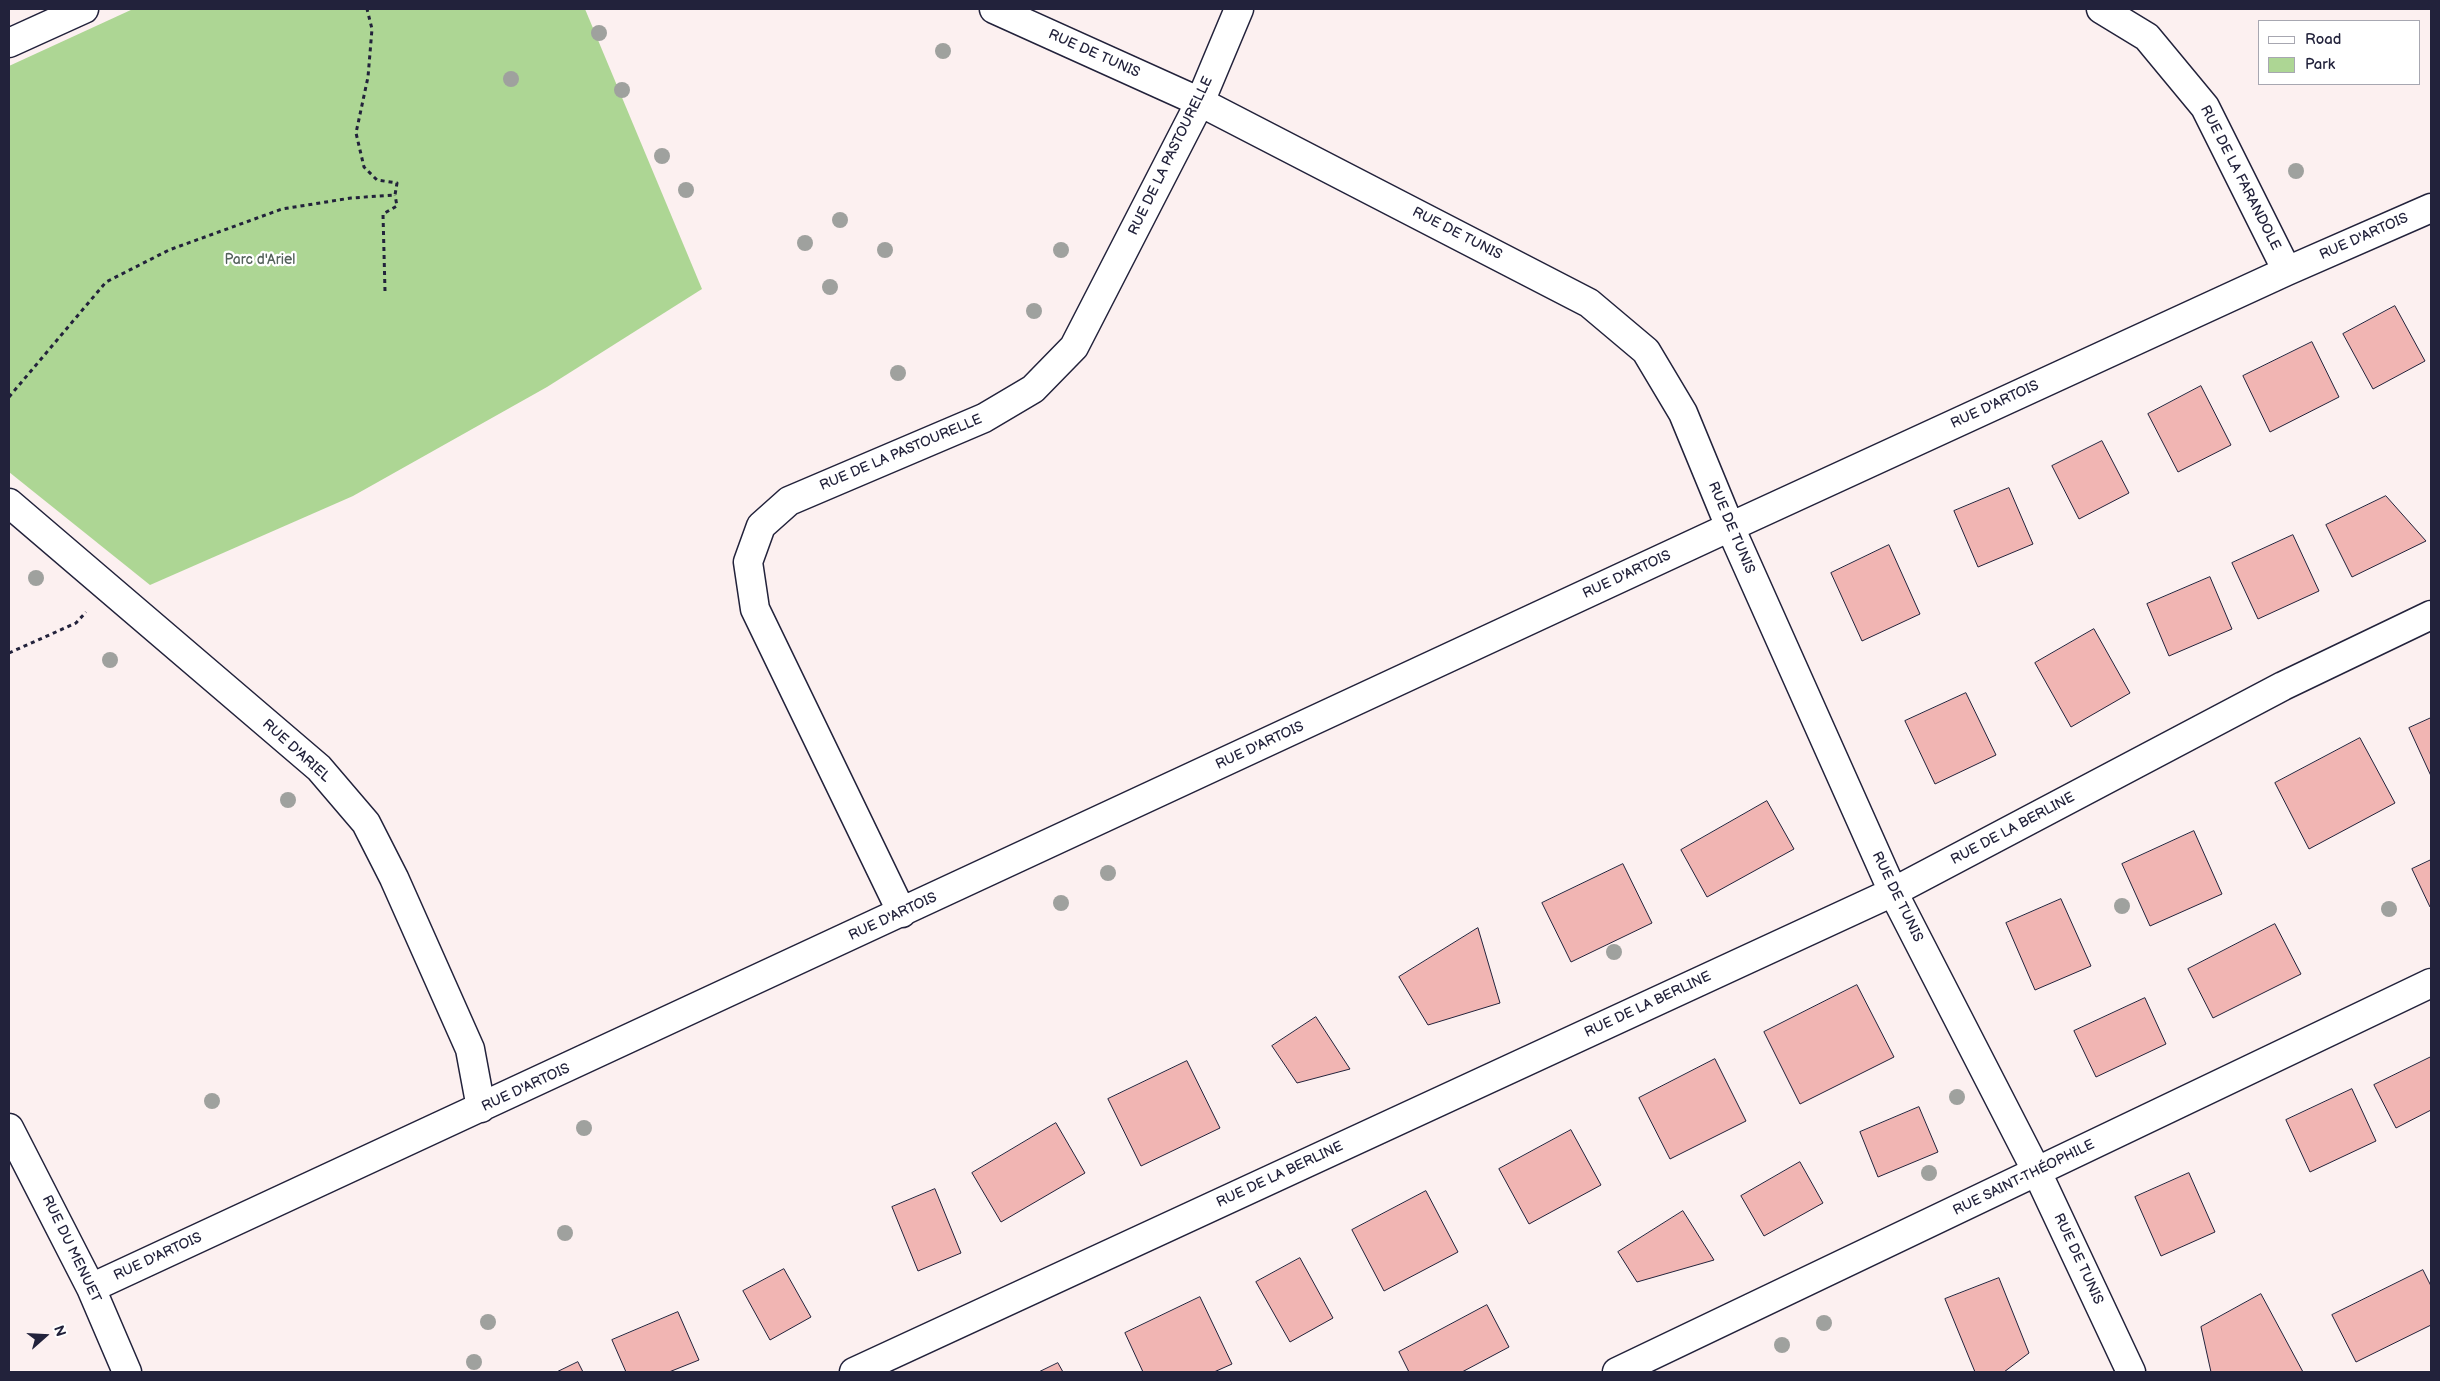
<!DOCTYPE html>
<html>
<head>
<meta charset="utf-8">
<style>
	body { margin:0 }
	#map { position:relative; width:2440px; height:1381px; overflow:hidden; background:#fcf0f0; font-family:"Balsamiq Sans",sans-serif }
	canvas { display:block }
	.frame { position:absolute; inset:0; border:10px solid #22223b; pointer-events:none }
	.legend { position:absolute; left:2258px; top:20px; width:162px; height:65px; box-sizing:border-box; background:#fff; border:1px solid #a7a7b1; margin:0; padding:6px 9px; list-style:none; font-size:15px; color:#22223b }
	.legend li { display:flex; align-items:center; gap:10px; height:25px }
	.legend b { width:25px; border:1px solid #a7a7b1 }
	.north { position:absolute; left:20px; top:1311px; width:50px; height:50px; -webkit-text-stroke:4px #fff; paint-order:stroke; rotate:71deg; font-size:14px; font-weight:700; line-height:20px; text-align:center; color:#22223b }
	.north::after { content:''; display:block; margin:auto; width:18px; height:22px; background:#22223b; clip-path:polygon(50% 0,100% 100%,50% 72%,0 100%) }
</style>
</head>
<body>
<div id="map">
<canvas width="2440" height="1381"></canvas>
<div class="frame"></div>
<ul class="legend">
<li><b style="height:6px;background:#fff"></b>Road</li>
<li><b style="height:14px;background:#add694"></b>Park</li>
</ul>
<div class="north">N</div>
</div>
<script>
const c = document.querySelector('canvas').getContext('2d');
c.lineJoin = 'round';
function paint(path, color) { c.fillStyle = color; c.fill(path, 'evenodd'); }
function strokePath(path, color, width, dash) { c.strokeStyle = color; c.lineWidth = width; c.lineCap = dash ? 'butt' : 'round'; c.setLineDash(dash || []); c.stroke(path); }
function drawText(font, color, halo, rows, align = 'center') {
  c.font = font + ' "Balsamiq Sans",sans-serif'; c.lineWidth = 4.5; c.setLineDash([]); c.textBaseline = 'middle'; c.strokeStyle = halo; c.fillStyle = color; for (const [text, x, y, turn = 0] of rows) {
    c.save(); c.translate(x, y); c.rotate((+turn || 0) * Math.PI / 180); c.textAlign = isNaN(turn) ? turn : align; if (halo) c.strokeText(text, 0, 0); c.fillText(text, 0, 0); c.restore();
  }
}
const green = new Path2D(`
	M133,9H585L702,289L547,387L353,496L150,585L9,472V66Z`);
const building = new Path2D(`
	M2395,306L2425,361L2373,389L2343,334Z
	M2312,342L2339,397L2270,432L2243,376Z
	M2201,386L2231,445L2178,472L2148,414Z
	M2102,441L2129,493L2079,519L2052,466Z
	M2009,488L2033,544L1978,567L1954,511Z
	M2386,496L2426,541L2352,577L2326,525Z
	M2293,535L2319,591L2258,619L2232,563Z
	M1889,545L1920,614L1862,641L1831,573Z
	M2210,577L2232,629L2169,656L2147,604Z
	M2094,629L2130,693L2071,727L2035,663Z
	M1966,693L1996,755L1935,784L1905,721Z
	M2431,718V776L2409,728Z
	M2360,738L2395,803L2309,849L2275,783Z
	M1767,801L1794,849L1707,897L1681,850Z
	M2194,831L2222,894L2150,926L2122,864Z
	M2431,860V906L2430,907L2412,869Z
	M1623,864L1652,923L1571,962L1542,903Z
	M2061,899L2091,966L2035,990L2006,923Z
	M2275,924L2301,974L2213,1018L2188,969Z
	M1478,928L1500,1003L1428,1025L1399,977Z
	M1857,985L1894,1057L1800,1104L1764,1032Z
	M2145,998L2166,1044L2096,1077L2074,1031Z
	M1316,1017L1350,1069L1297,1083L1272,1046Z
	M2431,1057V1110L2396,1128L2374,1085Z
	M1715,1059L1746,1121L1670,1159L1639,1098Z
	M1187,1061L1220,1128L1141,1166L1108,1099Z
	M2352,1089L2376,1141L2310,1172L2286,1120Z
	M1919,1107L1938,1152L1878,1177L1860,1132Z
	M1056,1123L1085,1173L1001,1222L972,1173Z
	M1571,1130L1601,1185L1529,1224L1499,1169Z
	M1800,1162L1823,1203L1764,1236L1741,1196Z
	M2189,1173L2215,1232L2161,1256L2135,1197Z
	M935,1189L961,1253L918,1271L892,1207Z
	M1426,1191L1458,1252L1384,1291L1352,1230Z
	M1683,1211L1714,1260L1637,1282L1618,1252Z
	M1300,1258L1333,1318L1290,1342L1256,1282Z
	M784,1269L811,1317L770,1340L743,1291Z
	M2423,1270L2431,1286V1325L2356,1362L2332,1315Z
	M1999,1278L2029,1353L2004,1372H1975L1945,1299Z
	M2261,1294L2303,1372H2211L2201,1327Z
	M1200,1297L1232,1364L1214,1372H1143L1125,1333Z
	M1487,1305L1509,1347L1462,1372H1409L1399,1352Z
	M678,1312L699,1360L669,1372H626L612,1340Z
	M578,1362L583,1372H557Z
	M1058,1363L1063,1372H1039Z`);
const path = new Path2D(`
	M385,291L383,214L397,206L395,195
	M9,397L106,282L169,250L282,209L351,198L395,195L397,183L377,180L364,167L356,133L368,77L372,29L367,9
	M9,653L76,623L86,612`);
const street = new Path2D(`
	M994,9L1200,102L1589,303L1646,351L1683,413L1730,527L1893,892L2037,1172L2131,1372
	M2101,9L2147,37L2205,107L2287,271
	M9,43L84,9
	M9,503L319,768L366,823L394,878L470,1049L481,1108
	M902,913L755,609L748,562L761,526L789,501L984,418L1033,389L1074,347L1200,102L1239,9
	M9,1128L91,1288L127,1372
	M91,1288L1730,527L2287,271L2431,208
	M854,1372L1893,892L2283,686L2431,615
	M1617,1372L2431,983`);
const trees = [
	[599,33],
	[943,51],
	[511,79],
	[622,90],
	[662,156],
	[2296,171],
	[686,190],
	[840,220],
	[805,243],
	[885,250],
	[1061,250],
	[830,287],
	[1034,311],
	[898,373],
	[36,578],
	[110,660],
	[288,800],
	[1108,873],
	[1061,903],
	[2122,906],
	[2389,909],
	[1614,952],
	[1957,1097],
	[212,1101],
	[584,1128],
	[1929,1173],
	[565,1233],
	[488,1322],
	[1824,1323],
	[1782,1345],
	[474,1362]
];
const streetNames = [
	["RUE DE TUNIS",1094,54,24],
	["RUE DE LA PASTOURELLE",1171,156,-64],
	["RUE DE LA FARANDOLE",2240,178,63],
	["RUE DE TUNIS",1457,234,27],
	["RUE D'ARTOIS",2364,237,-24],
	["RUE D'ARTOIS",1995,405,-25],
	["RUE DE LA PASTOURELLE",901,453,-23],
	["RUE DE TUNIS",1731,528,67],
	["RUE D'ARTOIS",1627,575,-25],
	["RUE D'ARTOIS",1260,746,-25],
	["RUE D'ARIEL",296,751,42],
	["RUE DE LA BERLINE",2013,829,-28],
	["RUE DE TUNIS",1897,897,64],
	["RUE D'ARTOIS",893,917,-25],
	["RUE DE LA BERLINE",1648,1005,-25],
	["RUE D'ARTOIS",526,1088,-25],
	["RUE DE LA BERLINE",1280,1175,-25],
	["RUE SAINT-THÉOPHILE",2024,1178,-26],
	["RUE DU MENUET",71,1249,64],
	["RUE D'ARTOIS",158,1257,-25],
	["RUE DE TUNIS",2078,1259,65]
];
const parkNames = [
	["Parc d'Ariel",260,260]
];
paint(green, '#add694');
paint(building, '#f1b5b3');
strokePath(building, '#22223b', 1);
strokePath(street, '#22223b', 31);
strokePath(path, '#22223b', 3, [4, 4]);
strokePath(street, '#fff', 28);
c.fillStyle = '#9fa19e';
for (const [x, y] of trees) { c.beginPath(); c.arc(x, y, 8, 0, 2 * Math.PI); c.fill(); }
drawText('14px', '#22223b', '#fff', streetNames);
drawText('14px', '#53615a', '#fff', parkNames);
</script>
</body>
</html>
